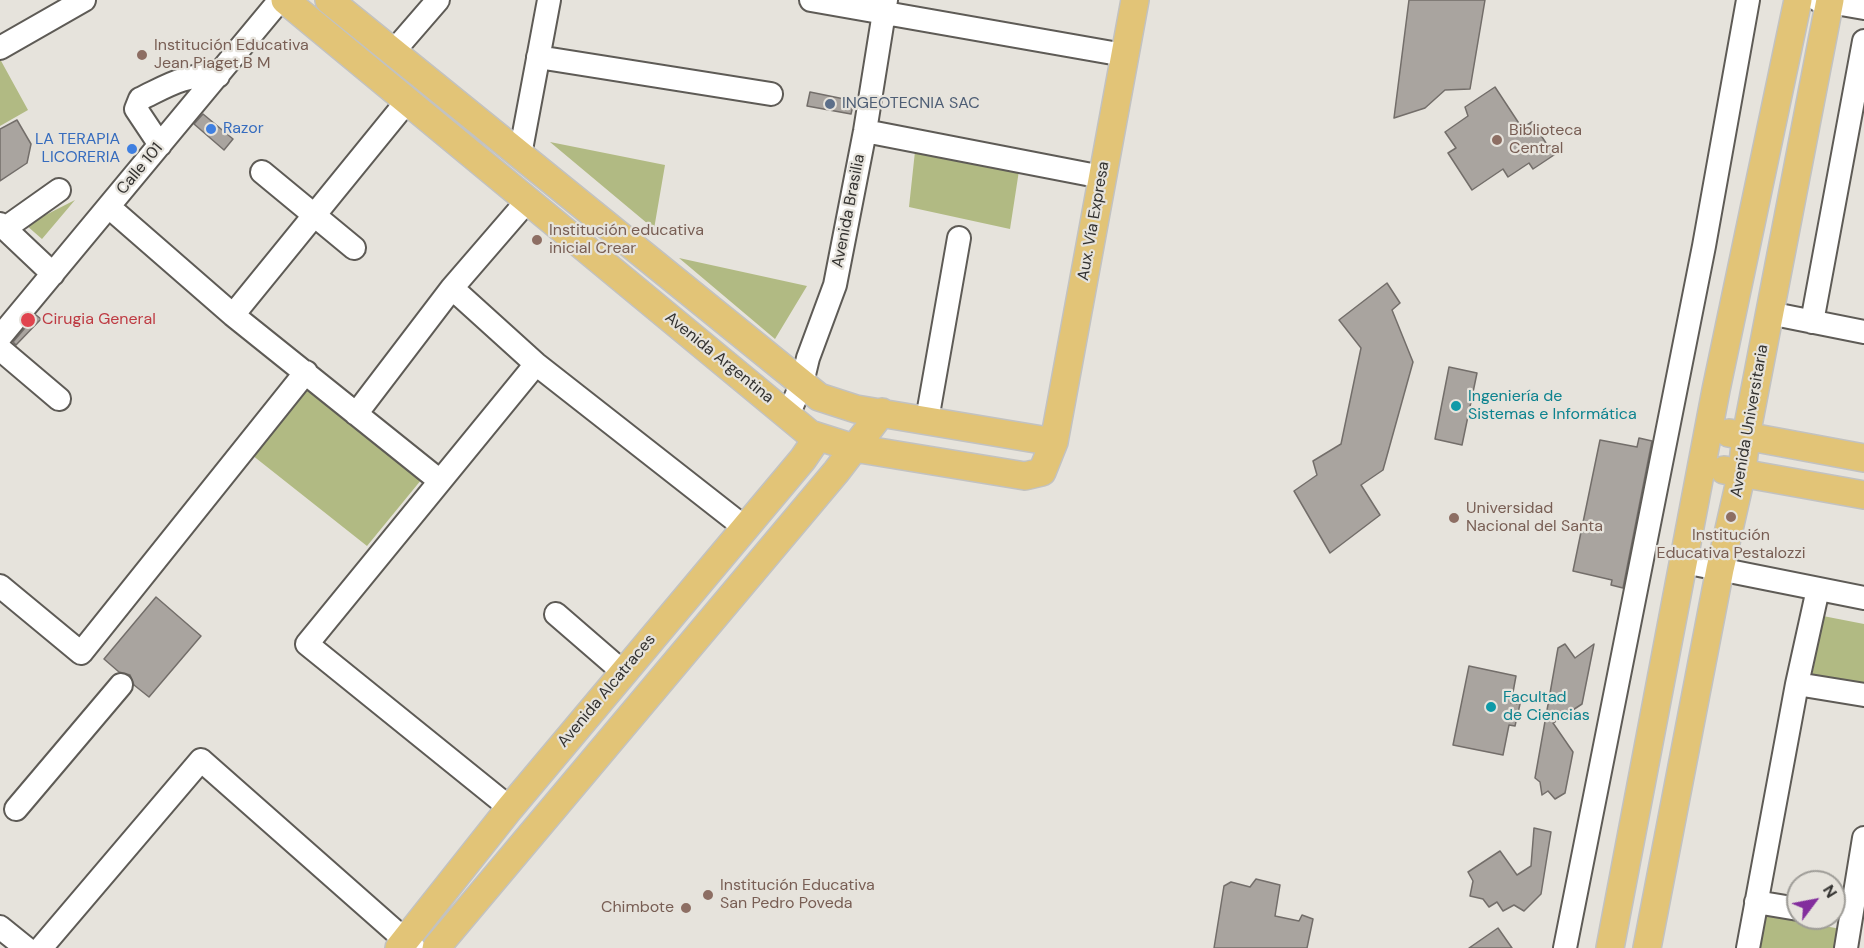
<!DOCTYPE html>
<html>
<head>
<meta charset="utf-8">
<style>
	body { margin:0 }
	#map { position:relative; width:1864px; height:948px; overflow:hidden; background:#e6e3dc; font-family:"DM Sans",sans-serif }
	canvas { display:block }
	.north { position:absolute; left:1786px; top:870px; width:60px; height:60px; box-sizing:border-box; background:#e6e3dc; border:2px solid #9e9c97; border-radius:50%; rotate:58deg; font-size:16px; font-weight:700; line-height:24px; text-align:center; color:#333230 }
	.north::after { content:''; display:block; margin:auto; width:21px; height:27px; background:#832e9d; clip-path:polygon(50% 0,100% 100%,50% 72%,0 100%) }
</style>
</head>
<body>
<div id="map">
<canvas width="1864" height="948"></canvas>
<div class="north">N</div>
</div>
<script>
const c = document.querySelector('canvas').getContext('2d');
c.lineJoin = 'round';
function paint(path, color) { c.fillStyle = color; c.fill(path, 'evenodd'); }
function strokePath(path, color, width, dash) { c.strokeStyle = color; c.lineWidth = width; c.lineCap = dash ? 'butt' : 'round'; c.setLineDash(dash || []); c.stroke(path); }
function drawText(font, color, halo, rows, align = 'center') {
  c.font = font + ' "DM Sans",sans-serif'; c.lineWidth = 4.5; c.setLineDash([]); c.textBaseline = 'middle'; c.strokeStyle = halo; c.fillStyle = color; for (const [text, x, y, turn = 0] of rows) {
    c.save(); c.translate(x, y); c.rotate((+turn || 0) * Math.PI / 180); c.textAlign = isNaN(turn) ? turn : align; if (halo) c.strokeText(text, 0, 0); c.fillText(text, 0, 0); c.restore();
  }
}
const green = new Path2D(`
	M0,59L28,110L0,126Z
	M550,142L665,165L654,229Z
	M916,142L1020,164L1010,229L909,207Z
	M75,200L42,239L26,225Z
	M679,258L807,286L775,339Z
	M310,384L426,474L367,546L252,455Z
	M1823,616L1864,624V686L1812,676Z
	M1764,915L1841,929L1838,948H1758Z`);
const building = new Path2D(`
	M1409,0H1485L1470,89L1445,90L1425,108L1394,118Z
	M1495,87L1522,128L1532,122L1554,155L1533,169L1529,163L1508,177L1503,169L1472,190L1448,153L1456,148L1445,132L1468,116L1465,107Z
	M810,92L854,101L851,114L807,106Z
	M203,114L233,139L224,150L194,124Z
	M17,120L31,144L27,163L0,181V129Z
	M1387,283L1400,303L1392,310L1413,362L1383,470L1361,485L1380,515L1330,553L1294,491L1317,475L1313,461L1341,444L1361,348L1339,320Z
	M36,315L41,319L16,345L13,342Z
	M1449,367L1477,373L1462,445L1435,439Z
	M1639,438L1652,441L1623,588L1611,585L1612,580L1573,571L1600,440L1637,447Z
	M156,597L201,636L149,697L134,685L130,675L119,672L104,659Z
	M1565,644L1575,658L1594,644L1582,704L1553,723L1573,752L1565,793L1555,799L1548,791L1542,795L1540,782L1535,778L1558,648Z
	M1469,666L1516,676L1511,703L1520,704L1515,726L1509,725L1503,755L1453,745Z
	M1534,828L1551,832L1541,894L1524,911L1514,905L1503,911L1497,902L1489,907L1483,899L1470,896L1473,881L1468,872L1500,851L1517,875L1531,866Z
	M1256,879L1280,885L1275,916L1299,921L1302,915L1313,919L1307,948H1214L1224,886L1231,882L1250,887Z
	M1498,928L1512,948H1469Z`);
const minor = new Path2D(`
	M811,0L1124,55
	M1818,0L1864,8
	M0,48L84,0
	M393,52L438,0
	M538,57L771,94
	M865,131L1102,177
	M160,145L136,109L140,99C169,85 184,74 218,76
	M520,155L549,0
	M262,172L354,248
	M109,207L233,315L440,481
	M0,224L53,274
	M4,229L59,190
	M452,288L536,364L744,527
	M1769,313L1864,332
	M233,315L408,100
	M1812,322L1864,41
	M0,337L280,0
	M0,349L59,399
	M356,414L452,288L528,200
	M788,415L802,383L808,358L835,285L865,131L886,0
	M927,420L959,238
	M1684,562L1864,598
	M0,586L81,653L306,372
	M556,614L623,672
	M1797,684L1864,695
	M510,808L307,644L536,364
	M16,809L121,685
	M1756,902L1798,909
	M0,927L26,948
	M41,948L201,760L414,948
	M1565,948L1704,246L1748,0
	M1748,948L1797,684L1818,589
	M1846,948L1864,838`);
const major = new Path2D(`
	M285,0L810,434L854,448L1025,476L1042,472L1054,442L1135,0
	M329,0L819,397L856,409L1054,442
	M1729,433L1864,458
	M1724,470L1864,495
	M399,948L510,808L803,459L818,437
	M436,948L836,472L882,412
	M1610,948L1716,390L1798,0
	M1647,948L1720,569L1742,472L1746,436L1830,0`);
const markers = [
	[142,55,6,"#8d6e63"],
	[830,104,6,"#5c6f8a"],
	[211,129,6,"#3f7fe0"],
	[1497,140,6,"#8d6e63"],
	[132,149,6,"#3f7fe0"],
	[537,240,6,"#8d6e63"],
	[28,320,8,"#e0444e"],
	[1456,406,6,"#0f9aa8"],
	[1731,517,6,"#8d6e63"],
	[1454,518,6,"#8d6e63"],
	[1491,707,6,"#0f9aa8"],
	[708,895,6,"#8d6e63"],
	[686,908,6,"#8d6e63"]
];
const educationNames = [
	["Institución Educativa",154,46],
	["Jean Piaget B M",154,64],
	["Biblioteca",1509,131],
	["Central",1509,149],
	["Institución educativa",549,231],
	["inicial Crear",549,249],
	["Universidad",1466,509],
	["Nacional del Santa",1466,527],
	["Institución",1731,536,"center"],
	["Educativa Pestalozzi",1731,554,"center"],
	["Institución Educativa",720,886],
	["San Pedro Poveda",720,904],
	["Chimbote",674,908,"right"]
];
const serviceNames = [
	["INGEOTECNIA SAC",842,104]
];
const shopNames = [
	["Razor",223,129],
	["LA TERAPIA",120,140,"right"],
	["LICORERIA",120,158,"right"]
];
const streetNames = [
	["Calle 101",140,169,-50],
	["Avenida Brasilia",849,211,-79],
	["Aux. Vía Expresa",1094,221,-80],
	["Avenida Argentina",719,358,39],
	["Avenida Universitaria",1750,421,-80],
	["Avenida Alcatraces",607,691,-50]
];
const healthNames = [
	["Cirugia General",42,320]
];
const cultureNames = [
	["Ingeniería de",1468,397],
	["Sistemas e Informática",1468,415],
	["Facultad",1503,698],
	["de Ciencias",1503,716]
];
paint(green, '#b1ba83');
paint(building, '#a9a49f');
strokePath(building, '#736e6a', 1.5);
strokePath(minor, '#5e5b56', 26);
strokePath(major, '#c2c2c1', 30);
strokePath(minor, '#fff', 22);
strokePath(major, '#e2c477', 27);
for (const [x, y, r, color] of markers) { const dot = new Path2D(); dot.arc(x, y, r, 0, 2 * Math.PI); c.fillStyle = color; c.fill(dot); strokePath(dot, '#e6e3dc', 2); }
drawText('16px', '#785e54', '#e6e3dc', educationNames, 'left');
drawText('16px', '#4e5e75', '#e6e3dc', serviceNames, 'left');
drawText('16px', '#366cbe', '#e6e3dc', shopNames, 'left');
drawText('16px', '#333230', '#e6e3dc', streetNames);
drawText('16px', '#be3a42', '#e6e3dc', healthNames, 'left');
drawText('16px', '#0d838f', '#e6e3dc', cultureNames, 'left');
</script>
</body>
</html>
